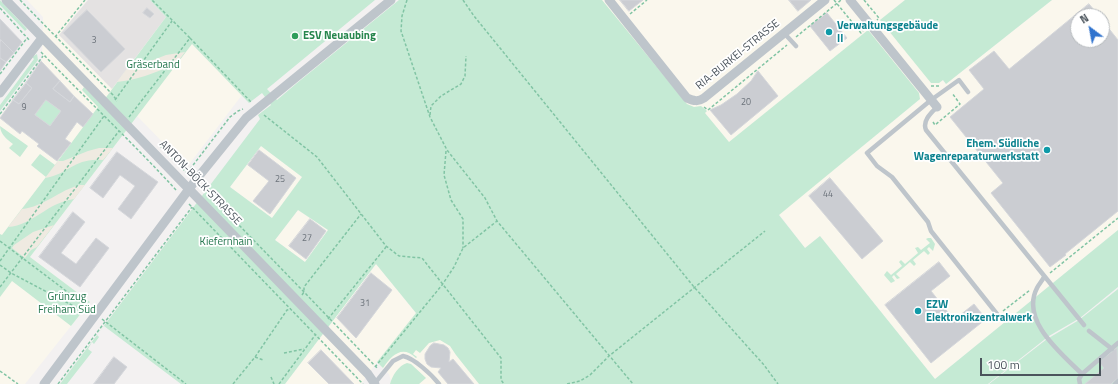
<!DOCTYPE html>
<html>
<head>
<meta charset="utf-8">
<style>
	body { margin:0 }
	#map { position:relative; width:1118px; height:384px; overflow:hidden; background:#f3f1f1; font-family:"Titillium Web",sans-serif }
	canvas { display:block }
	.north { position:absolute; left:1070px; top:8px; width:40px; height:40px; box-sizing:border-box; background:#fff; border:1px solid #b7bbbe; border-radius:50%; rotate:328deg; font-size:11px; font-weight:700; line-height:16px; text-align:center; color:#4b545c }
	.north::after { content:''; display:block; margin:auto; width:14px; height:18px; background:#3073ce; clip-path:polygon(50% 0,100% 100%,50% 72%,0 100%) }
	.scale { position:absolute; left:980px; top:358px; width:121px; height:18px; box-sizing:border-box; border:2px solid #4b545c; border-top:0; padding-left:5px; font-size:12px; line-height:14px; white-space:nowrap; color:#4b545c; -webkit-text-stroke:3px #fff; paint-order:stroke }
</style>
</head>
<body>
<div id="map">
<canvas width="1118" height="384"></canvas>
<div class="north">N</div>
<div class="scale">100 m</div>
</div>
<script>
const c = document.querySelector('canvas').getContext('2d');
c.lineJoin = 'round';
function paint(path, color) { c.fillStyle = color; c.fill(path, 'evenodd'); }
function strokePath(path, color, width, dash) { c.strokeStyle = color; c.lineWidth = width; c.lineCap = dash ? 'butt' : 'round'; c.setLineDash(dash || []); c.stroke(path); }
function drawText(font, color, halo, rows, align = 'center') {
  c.font = font + ' "Titillium Web",sans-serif'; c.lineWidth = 3.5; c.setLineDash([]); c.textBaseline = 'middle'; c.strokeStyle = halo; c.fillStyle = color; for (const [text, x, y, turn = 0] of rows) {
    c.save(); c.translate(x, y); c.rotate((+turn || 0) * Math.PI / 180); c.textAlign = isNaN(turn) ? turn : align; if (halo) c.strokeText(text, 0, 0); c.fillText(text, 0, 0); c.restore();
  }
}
const commercial = new Path2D(`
	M27,0H87L59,35L112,88L166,17L242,95L187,167L137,116L30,257L90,302L25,384H0V116L42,60L43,17Z
	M583,0H905L880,20L946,84L1052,0H1118V230L935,379L820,236L805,248L779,214L920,99L868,30L729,143L705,113L687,127ZM1078,16H1102V40H1078Z
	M261,146L303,177L272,218L230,187Z
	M298,210L328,230L305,262L275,240Z
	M376,264L416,313L491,384H390L391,381L389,374L377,362L361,384H285Z`);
const education = new Path2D(`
	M88,0H150L166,17L112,89L59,35Z`);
const green = new Path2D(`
	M0,0L27,29L25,31L0,5Z
	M150,0H375L267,89L277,100L297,83L399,0H602L687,104L694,107L701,106L707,111L705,113L729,142L868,30L919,93L920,99L779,215L805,248L820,236L935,379L1118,230V287L1080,318L1049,336L988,384H479L456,355L450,346L440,340L429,343L420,353L416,350L413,354L417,357L416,358C402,344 391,356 383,368L377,362L416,313L376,264L285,384H181L104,326L97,335L99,337L94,344L92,342L88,349L92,352L67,384H60L260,119L258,115L271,105L262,93L249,103L192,44L30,257L90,302L71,326L12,281L0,297V234L2,235L46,177L31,165L40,154L55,165L98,107L82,90L84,87L101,104L166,17ZM261,146L302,177L272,218L230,187ZM298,210L328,230L305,262L275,240Z
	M905,0H1052L946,84L943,80L939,83H931L880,20Z
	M37,54L38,60L0,111V105L34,59L32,57Z
	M46,100L61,111L50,126L35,115Z
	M0,126L28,146L20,157L9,148L13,144C6,139 0,133 0,126Z
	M928,238H931L935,244L933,251L929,247L927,249L930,253L928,255L924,251L913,260L916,264L914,266L910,262L896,274L900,278L897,279L894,275L892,277L895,281L891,283L884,275L887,271L891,275L902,266L899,262L901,260L905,264L918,253L915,248L918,247L921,250L930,243L926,239Z
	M1118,289V384H989L1047,339L1079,320Z
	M407,363L411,364L426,378L419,384H390C392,376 399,365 407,363Z`);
const sand = new Path2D(`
	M185,52L173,68C162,68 155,73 145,76C136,79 126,81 117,82L129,66H138L166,55Z
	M113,148L103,160C75,157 69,174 45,178L58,161H63L88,151L99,148Z
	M80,185H85L74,199C46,203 34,225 8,227L22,209C44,207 59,190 80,185Z
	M54,225L37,247L31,250L25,258L12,248L14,245L33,232Z`);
const building = new Path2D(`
	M620,0H643L629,11Z
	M789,0H811L798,11Z
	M1089,4L1099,16H1078V40H1102V20L1118,40V211L1065,254L1066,255L1050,267L991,193L1003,183L950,117L984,89L969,70L994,51L1009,69Z
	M147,8L154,14L150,18L143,13Z
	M87,10L125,49L101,72L63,33Z
	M827,13L847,38L830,51L810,26Z
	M0,19L22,42L14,53L0,39Z
	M1,40L14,53L6,62L0,58V42Z
	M0,58L6,62L0,71Z
	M41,61L60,81L53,89L70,102L74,96L93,114L83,127L77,122L65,139L71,143L57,161L37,146L39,144L22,131L20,134L0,118L13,100L19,104L32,88L26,83ZM46,100L61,111L50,126L35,115Z
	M758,71L778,96L731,135L710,110L721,105L737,94L751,81Z
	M60,81L74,96L70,102L53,89Z
	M26,83L32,88L19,104L13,100Z
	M259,150L296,178L270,214L253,201L269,181L248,165Z
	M117,152L158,182L131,219L118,209L135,186L120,175L103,198L90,188Z
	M830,178L883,241L862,259L809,196Z
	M73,212L85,222L61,253L76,264L96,238L109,248L80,287L39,257Z
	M310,219L326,231L306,259L289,246Z
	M939,262L950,276L931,291L954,320L974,304L986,319L931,363L885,305Z
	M371,273L392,290L356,338L337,318Z
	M434,343L444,345L448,348L450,352L449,362L453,359L474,384H448L438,372L441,368L431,367L427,364L425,359V354L430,346Z
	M1117,348L1118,378L1111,384H1085L1104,368L1099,362Z
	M321,350L354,384H329L308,363Z
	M114,357L127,367L114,384H94Z`);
const path = new Path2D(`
	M20,0L113,95L117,101
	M407,0L402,16L401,31L430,117L447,150L485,198L497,221L633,384
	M463,0L474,16L694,287L764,365L778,384
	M834,0L861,33L863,31
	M864,0L879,18L877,20
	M0,8L30,41
	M630,14L647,0
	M55,37L85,0
	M796,37L841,0
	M190,38L251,102
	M41,52C86,99 133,143 177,191
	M0,74L27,38
	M931,86H940
	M115,100L172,21
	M704,107L708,110L787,45
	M0,114L43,56
	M264,115L317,157L386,246L399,256L422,258L501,358V380L504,384
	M430,115L431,106L441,96L461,84L465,76L466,56
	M129,117L190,38L152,0
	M933,122L935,125L960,104L952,93
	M161,147L189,175
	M446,151L444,175L451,200L463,219V248
	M187,173L230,117L238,111L243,109
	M201,186L304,292L378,369
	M189,204L363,384
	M0,241L90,309
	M0,261L104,116
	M0,265L11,273L83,311L88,312
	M1050,273L1118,218
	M0,287L119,131
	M302,295L304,292V287L361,214
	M1003,311L1030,290
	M102,319L186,384
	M328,319L386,247
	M284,353L304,349
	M255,357L263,360
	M375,367L442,285L454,267L463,248L497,221
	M0,371L18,384
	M271,377L274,384
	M58,384L192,207
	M233,384L255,357L287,310L291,309
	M279,384L316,334
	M567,384L580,381L590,375L609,356L765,231`);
const service = new Path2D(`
	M784,33L796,46
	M968,92L959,80L931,100L867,153L877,166L892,177L928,222L931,231L997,314
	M937,107C931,113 922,121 926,130L1084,325
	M1044,277C1042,281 1039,284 1037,288C1020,321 1062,354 1082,374L1079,379L1080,384
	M1089,331L1112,349
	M1082,374L1118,343
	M375,383L393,361L403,356C414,358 432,375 439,384
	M1115,384L1118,381`);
const minor = new Path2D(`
	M6,0L368,374L375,384
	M609,0L687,98C694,101 698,102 704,98L825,0
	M850,0L937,107
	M0,93L42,38
	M44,384L195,181L246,118L391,0`);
const markers = [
	[829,32,4,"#0f9aa8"],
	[295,36,4,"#2e9e5b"],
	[1047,150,4,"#0f9aa8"],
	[918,311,4,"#0f9aa8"]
];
const numberNames = [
	["3",94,41],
	["20",746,103],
	["9",24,108],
	["25",280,180],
	["44",828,195],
	["27",307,239],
	["31",365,304]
];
const cultureNames = [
	["Verwaltungsgebäude",837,26],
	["II",837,39],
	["Ehem. Südliche",1039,144,"right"],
	["Wagenreparaturwerkstatt",1039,157,"right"],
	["EZW",926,305],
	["Elektronikzentralwerk",926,318]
];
const leisureNames = [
	["ESV Neuaubing",303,36]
];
const streetNames = [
	["RIA-BURKEI-STRASSE",738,55,-39],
	["ANTON-BÖCK-STRASSE",200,183,46]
];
const parkNames = [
	["Gräserband",153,65],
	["Kiefernhain",226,242],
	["Grünzug",67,297],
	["Freiham Süd",67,310]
];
paint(commercial, '#faf7ed');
paint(education, '#e4e2e2');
paint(green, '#c5ead4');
paint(sand, '#efeae1');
paint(building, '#cbcdd2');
strokePath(building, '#d5d7db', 1);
strokePath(path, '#81c4a4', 1.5, [3, 2]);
strokePath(service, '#bec5cb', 4.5);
strokePath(minor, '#bec5cb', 9);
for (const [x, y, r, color] of markers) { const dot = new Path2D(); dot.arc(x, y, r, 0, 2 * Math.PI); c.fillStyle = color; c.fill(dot); strokePath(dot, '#fff', 1.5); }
drawText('9px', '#6b727a', null, numberNames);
drawText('bold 11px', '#0d838f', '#fff', cultureNames, 'left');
drawText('bold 11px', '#27864d', '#fff', leisureNames, 'left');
drawText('11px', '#4b545c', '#fff', streetNames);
drawText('11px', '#23764d', '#fff', parkNames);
</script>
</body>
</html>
